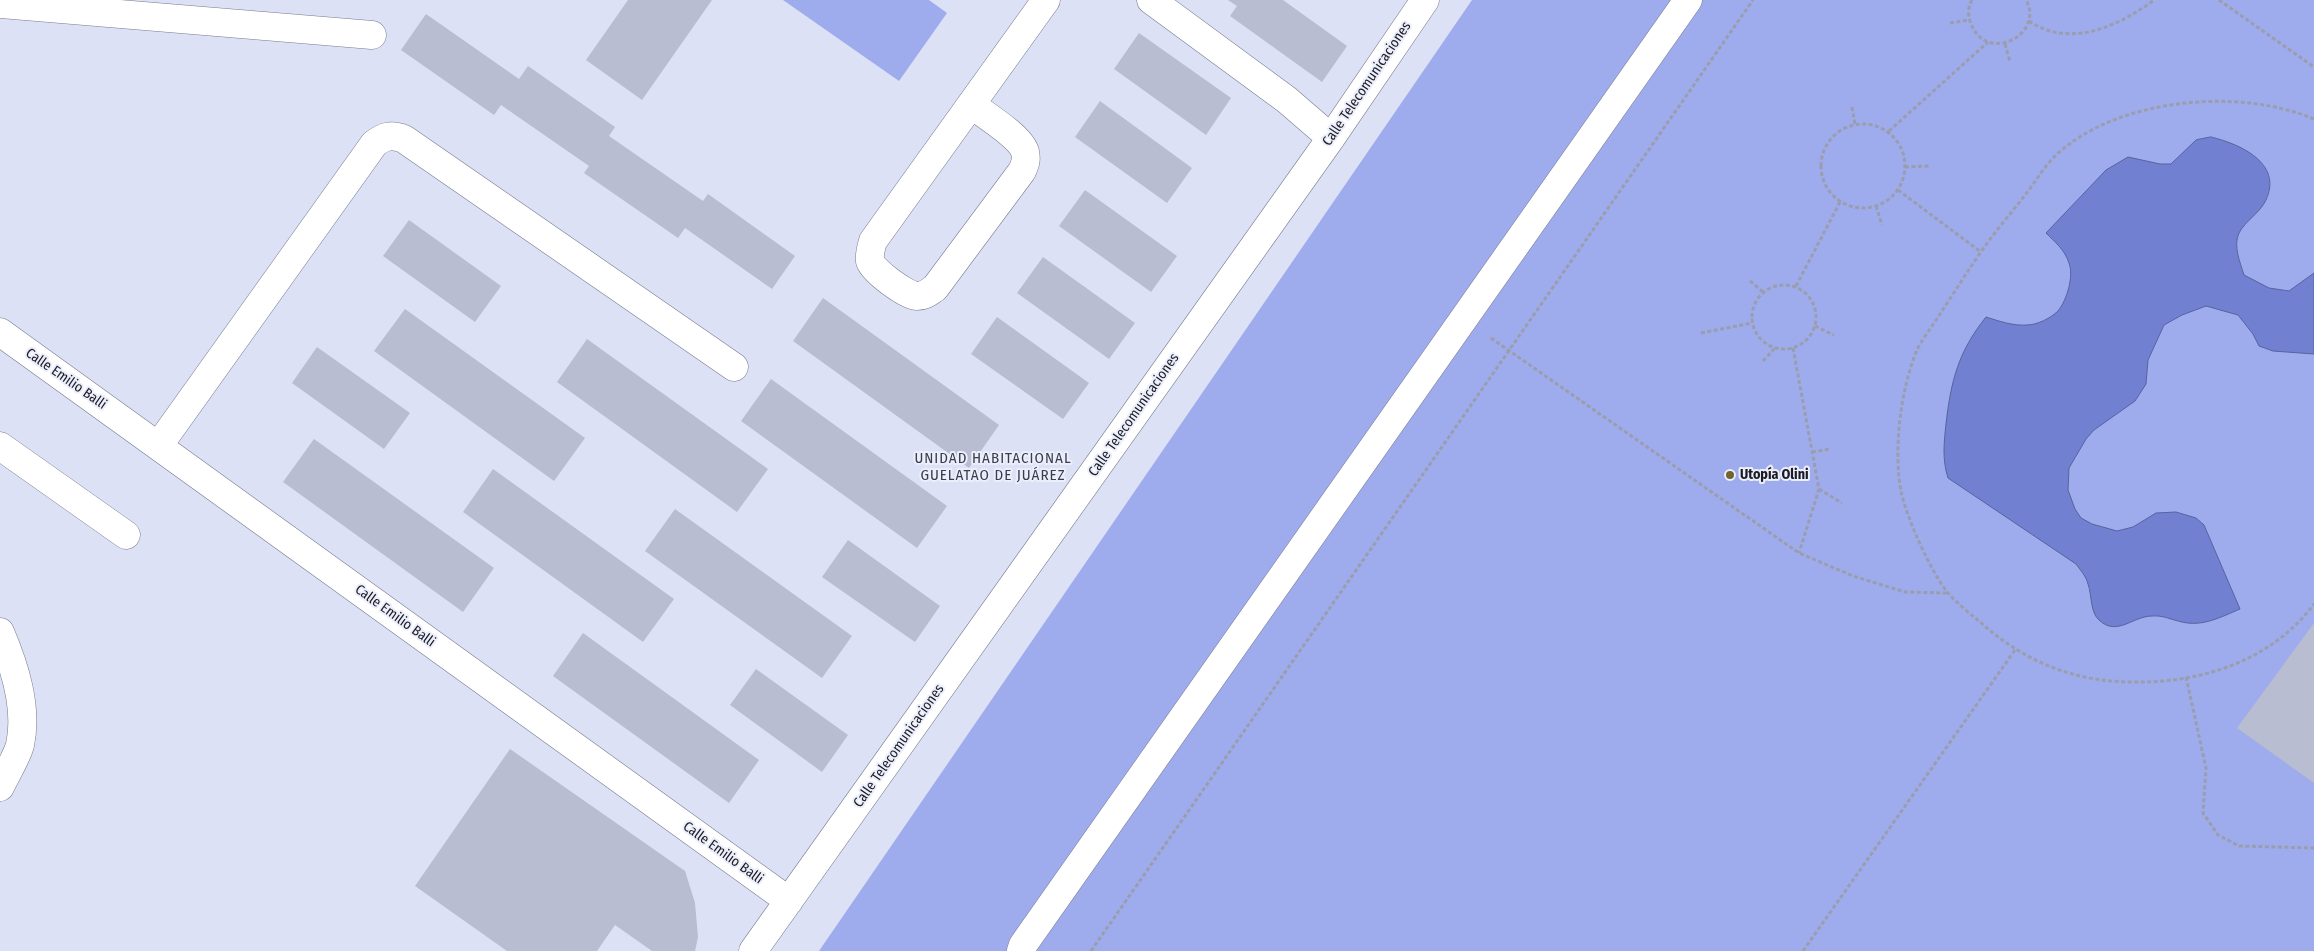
<!DOCTYPE html>
<html>
<head>
<meta charset="utf-8">
<style>
	body { margin:0 }
	canvas { display:block; background:#dce1f6 }
</style>
</head>
<body>
<canvas width="2314" height="951"></canvas>
<script>
const c = document.querySelector('canvas').getContext('2d');
c.lineJoin = 'round';
function paint(path, color) { c.fillStyle = color; c.fill(path, 'evenodd'); }
function strokePath(path, color, width, dash) { c.strokeStyle = color; c.lineWidth = width; c.lineCap = dash ? 'butt' : 'round'; c.setLineDash(dash || []); c.stroke(path); }
function drawText(font, color, halo, rows, align = 'center') {
  c.font = font + ' "Fira Sans Condensed",sans-serif'; c.lineWidth = 4; c.setLineDash([]); c.textBaseline = 'middle'; c.strokeStyle = halo; c.fillStyle = color; for (const [text, x, y, turn = 0] of rows) {
    c.save(); c.translate(x, y); c.rotate((+turn || 0) * Math.PI / 180); c.textAlign = isNaN(turn) ? turn : align; if (halo) c.strokeText(text, 0, 0); c.fillText(text, 0, 0); c.restore();
  }
}
const green = new Path2D(`
	M783,0H929L947,13L899,81Z
	M1472,0H2314V951H819Z`);
const water = new Path2D(`
	M2211,137C2240,144 2283,163 2266,200C2260,213 2245,221 2239,233C2233,246 2240,262 2244,275L2269,288L2289,291L2314,273V354L2273,351L2259,346L2253,334L2238,315L2206,306L2182,315L2164,325L2148,360L2146,384L2135,401L2094,430L2086,439L2069,468L2068,490L2075,509L2081,518L2092,524L2117,531L2133,527L2156,513L2176,512L2196,518L2204,525L2240,609C2221,617 2203,627 2182,622C2172,620 2163,615 2152,616C2133,616 2117,637 2099,620C2090,612 2092,595 2088,584C2086,576 2081,571 2076,564L1948,478C1942,459 1944,443 1946,424C1951,381 1958,352 1986,317C1999,321 2012,326 2027,325C2037,325 2051,318 2058,311C2067,300 2074,276 2069,263C2065,250 2055,242 2046,233L2106,170L2128,157L2160,164H2171L2196,140Z`);
const building = new Path2D(`
	M628,0H712L642,100L586,60Z
	M1228,0H1283L1347,46L1322,82L1230,16L1237,6Z
	M426,14L519,79L528,66L615,127L609,136L703,201L708,194L795,256L772,289L685,228L678,238L584,173L589,166L501,105L494,115L401,50Z
	M1139,33L1231,98L1206,135L1114,69Z
	M1100,101L1192,168L1167,203L1075,137Z
	M1085,190L1177,256L1151,292L1059,226Z
	M409,220L501,286L475,322L383,256Z
	M1043,257L1135,323L1109,359L1017,293Z
	M823,298L999,425L969,468L793,341Z
	M405,309L585,438L554,481L374,351Z
	M997,317L1089,383L1063,419L971,354Z
	M587,339L768,469L737,512L557,382Z
	M317,347L410,413L384,449L292,383Z
	M771,379L947,506L917,548L741,421Z
	M314,439L494,568L463,612L283,482Z
	M493,469L674,599L643,642L463,512Z
	M675,509L852,636L822,678L645,551Z
	M848,540L940,606L915,642L822,577Z
	M2314,623V783L2237,728Z
	M583,633L759,760L729,803L553,676Z
	M756,669L848,735L822,772L730,705Z
	M510,749L685,871L695,903L698,937L695,951H652L615,925L597,951H507L415,886Z`);
const path = new Path2D(`
	M1972,0C1967,8 1968,18 1972,26C1989,64 2045,33 2026,0
	M2219,0L2314,67
	M2029,21C2070,49 2119,26 2154,0
	M1950,23L1969,20
	M2005,44L2010,62
	M1852,107L1855,124
	M2314,119C2239,87 2116,98 2055,156C2044,167 2035,182 2026,194C2008,217 1988,240 1972,265C1960,283 1948,302 1936,320C1930,330 1922,339 1917,350C1901,388 1893,449 1901,491C1906,517 1931,572 1948,593C1957,603 1969,613 1979,621C2022,660 2071,681 2129,682C2198,684 2271,662 2314,604
	M1821 166a42 42 0 1 1 84 0a42 42 0 1 1-84 0Z
	M1889,131L1988,42
	M1905,167L1930,166
	M1898,190L1981,252
	M1876,206L1882,225
	M1750,281L1763,292
	M1752 317a32 32 0 1 1 64 0a32 32 0 1 1-64 0Z
	M1796,286L1840,202
	M1815,326L1834,335
	M1701,333L1752,323
	M1491,338L1799,553L1853,576L1905,592L1948,593
	M1793,348L1819,489L1799,553
	M1763,361L1775,348
	M1812,452L1830,449
	M1819,489L1842,503
	M2186,677L2206,768L2203,813L2218,835L2239,846L2314,848
	M1091,951L1753,0
	M1803,951L2015,650`);
const minor = new Path2D(`
	M1151,0L1287,100L1331,138
	M0,4L372,35
	M972,105C985,115 1021,137 1025,152C1027,160 1025,164 1022,171L935,288C929,292 925,296 917,296C907,296 873,271 870,261C869,254 871,248 873,241L1046,0
	M0,332L789,901
	M159,445L374,144C384,136 391,134 404,139L734,367
	M0,446L126,535
	M0,632C15,667 28,708 20,745C16,759 6,774 0,787
	M753,951L1331,138L1425,0
	M1021,951L1023,945L1688,0`);
const markers = [
	[1730,475,5,"#716431"]
];
const streetNames = [
	["Calle Telecomunicaciones",1367,84,-56],
	["Calle Emilio Balli",66,379,35],
	["Calle Telecomunicaciones",1134,415,-55],
	["Calle Emilio Balli",395,616,36],
	["Calle Telecomunicaciones",899,746,-55],
	["Calle Emilio Balli",723,853,36]
];
const poiNames = [
	["Utopía Olini",1740,475]
];
const neighbourhoodNames = [
	["UNIDAD HABITACIONAL",993,459],
	["GUELATAO DE JUÁREZ",993,476]
];
paint(green, '#9eaced');
paint(water, '#7280d1');
strokePath(water, '#58629d', 1);
paint(building, '#b8bdd1');
strokePath(minor, '#777b8e', 29);
strokePath(path, '#9a9dae', 3, [4, 2.5]);
strokePath(minor, '#fff', 28);
for (const [x, y, r, color] of markers) { const dot = new Path2D(); dot.arc(x, y, r, 0, 2 * Math.PI); c.fillStyle = color; c.fill(dot); strokePath(dot, '#eceffb', 2); }
drawText('14px', '#1a1b23', '#eceffb', streetNames);
drawText('bold 14px', '#1a1b23', '#eceffb', poiNames, 'left');
c.letterSpacing = '1px';
drawText('15px', '#393d4e', '#eceffb', neighbourhoodNames);
c.letterSpacing = '0px';
</script>
</body>
</html>
